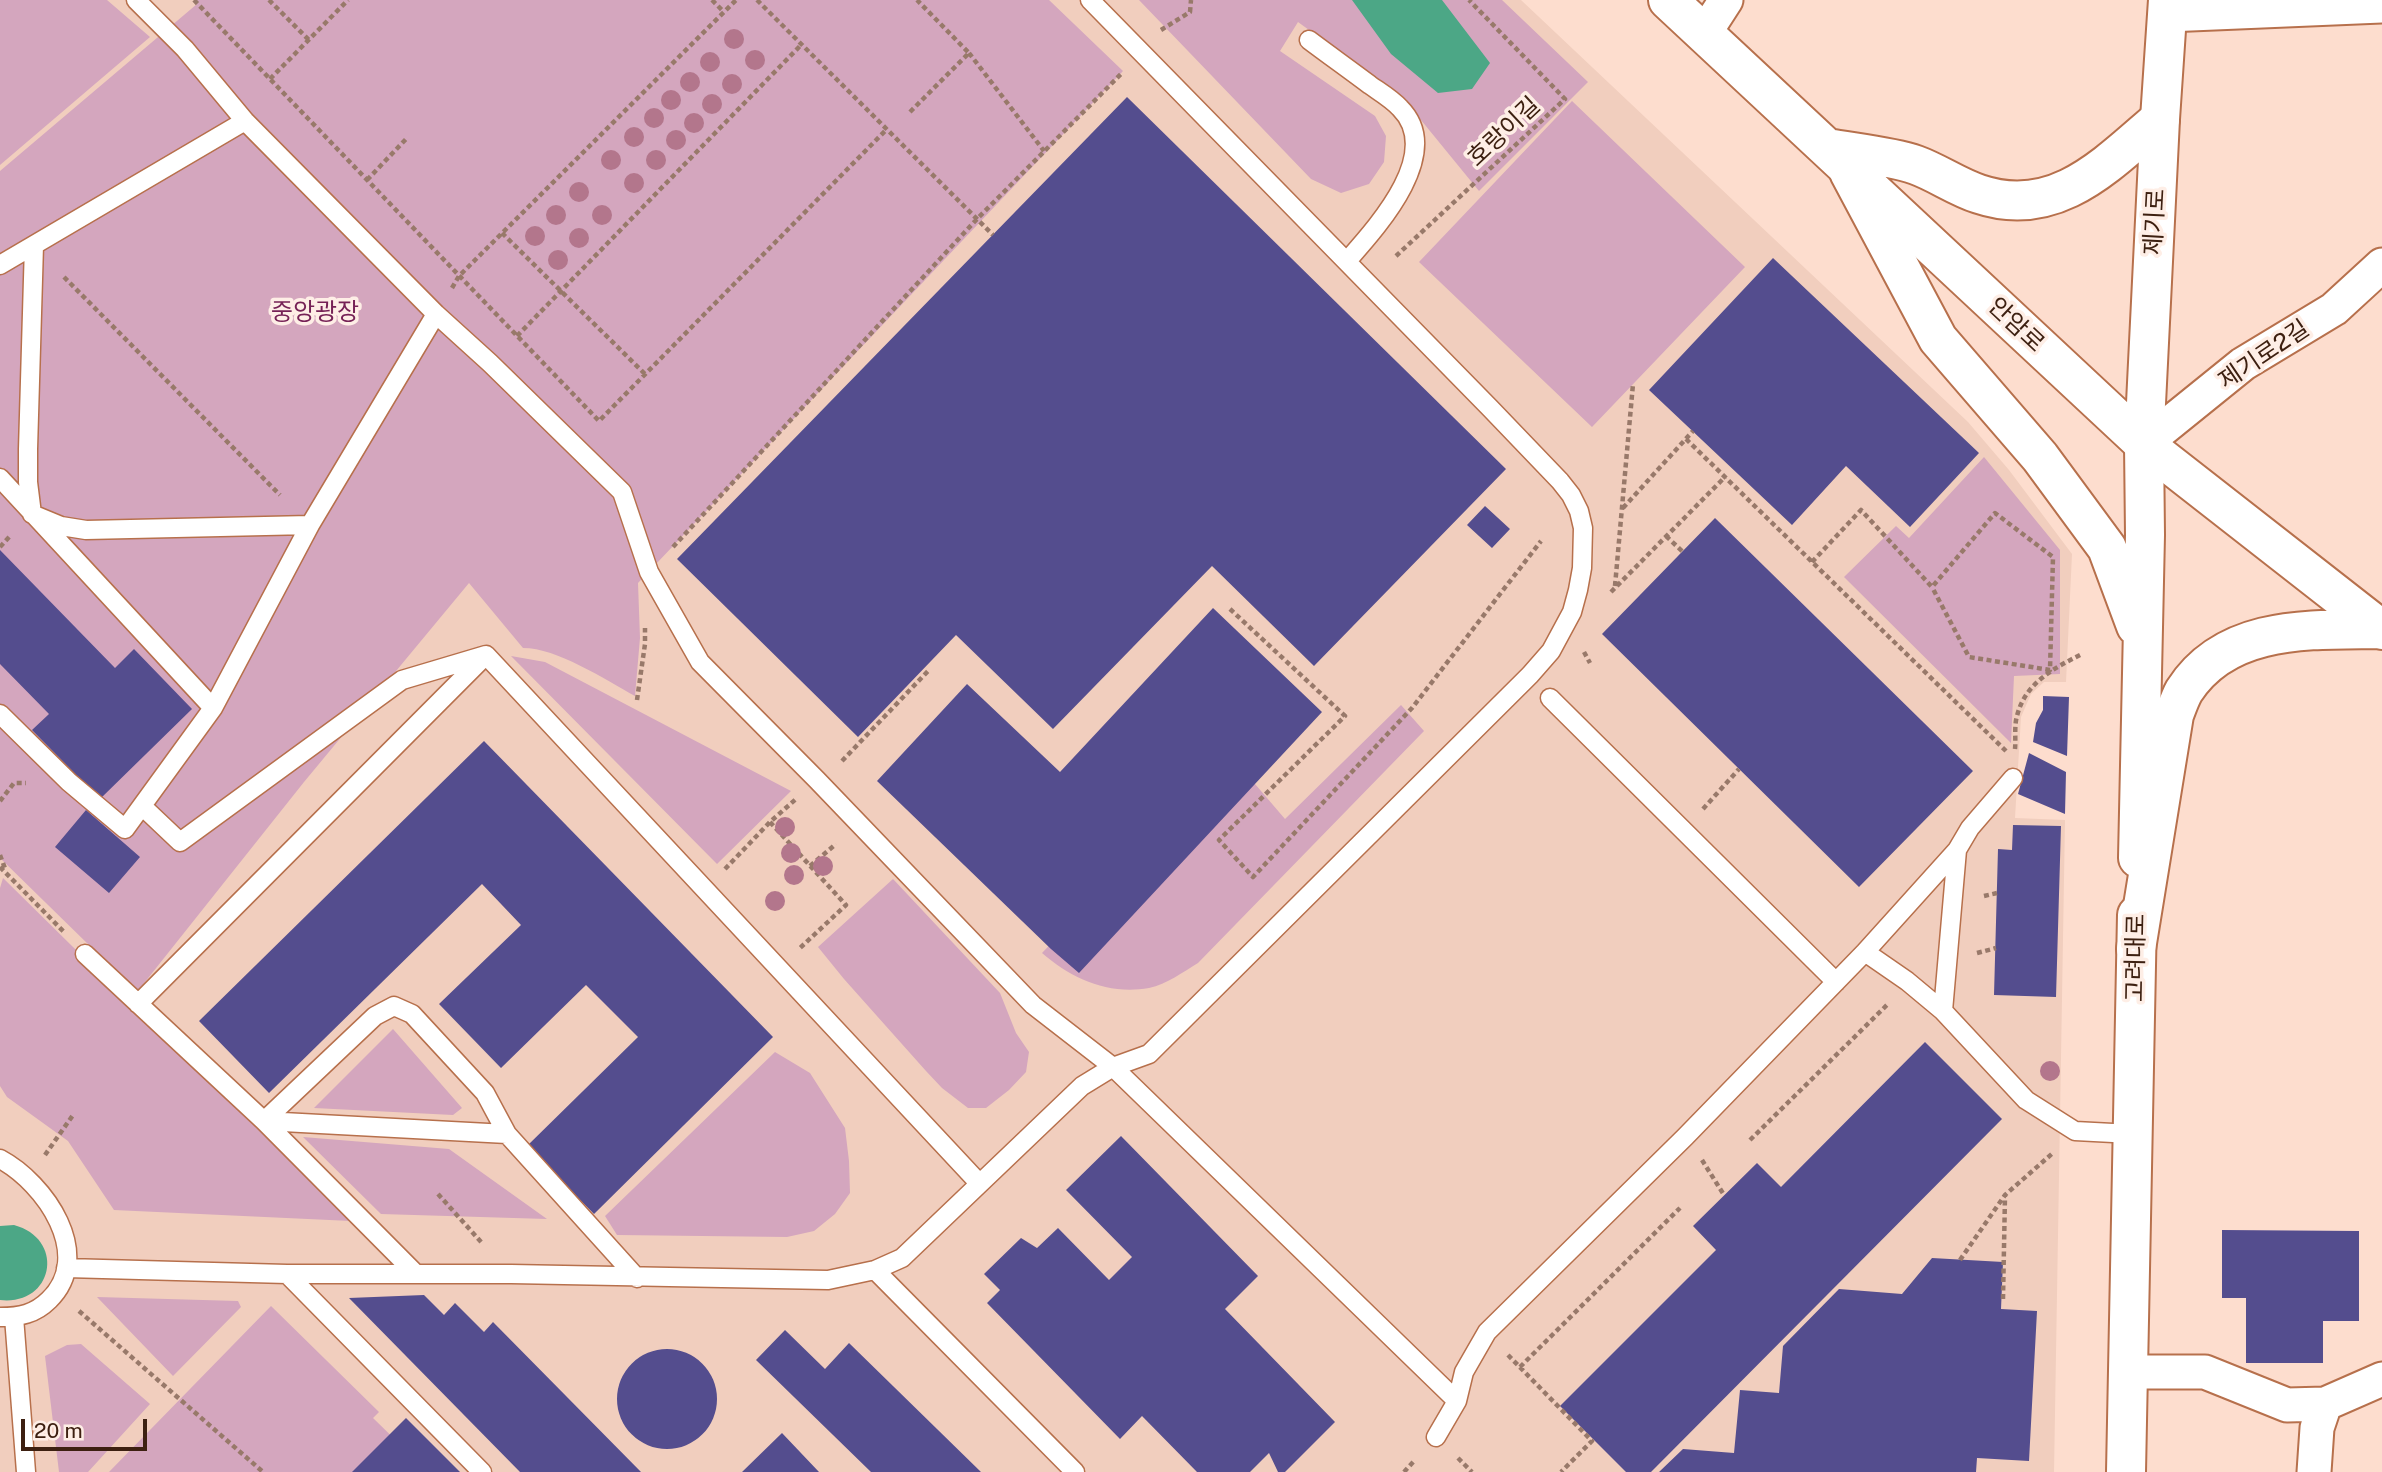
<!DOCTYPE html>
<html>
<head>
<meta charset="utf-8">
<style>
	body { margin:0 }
	#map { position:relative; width:2382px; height:1472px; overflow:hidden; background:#fdddce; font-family:"Public Sans",sans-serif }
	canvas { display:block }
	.scale { position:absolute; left:21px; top:1419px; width:126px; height:32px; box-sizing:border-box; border:4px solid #3d2011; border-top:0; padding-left:9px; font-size:21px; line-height:24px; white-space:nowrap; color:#3d2011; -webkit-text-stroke:5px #feeee6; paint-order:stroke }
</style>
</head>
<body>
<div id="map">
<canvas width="2382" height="1472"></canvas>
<div class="scale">20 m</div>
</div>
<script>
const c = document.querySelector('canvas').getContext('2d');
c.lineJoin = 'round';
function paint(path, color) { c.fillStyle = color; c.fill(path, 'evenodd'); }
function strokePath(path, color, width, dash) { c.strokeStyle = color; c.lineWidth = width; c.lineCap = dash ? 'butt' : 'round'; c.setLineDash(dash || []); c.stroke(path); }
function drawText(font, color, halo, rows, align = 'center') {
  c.font = font + ' "Public Sans","Noto Sans KR",sans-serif'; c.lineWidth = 7; c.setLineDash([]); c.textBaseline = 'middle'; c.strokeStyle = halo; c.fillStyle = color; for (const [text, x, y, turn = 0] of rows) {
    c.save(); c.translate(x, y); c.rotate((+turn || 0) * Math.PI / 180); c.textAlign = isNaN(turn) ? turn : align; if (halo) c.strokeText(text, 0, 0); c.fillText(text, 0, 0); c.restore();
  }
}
const built = new Path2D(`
	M0,0H1521L1968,422L2009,470L2072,554L2066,682H2044L2031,694L2021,717L2015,818L2065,820L2054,1472H0Z`);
const green = new Path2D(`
	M0,0H107L150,37L0,165Z
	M194,0H1049L1123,71L638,583L640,638L635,696C604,679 557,648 523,648L469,583L304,782L137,992L0,858V171L197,4Z
	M1139,0H1502L1588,82L1479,191L1403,98L1298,22L1280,51L1375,116L1386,136L1384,162L1369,184L1341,193L1311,179Z
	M1572,101L1745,267L1592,427L1419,262Z
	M1984,457L2060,550V674L2014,676L2011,743L1844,577L1896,526L1909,538Z
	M511,656L545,662L791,791L717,864Z
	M1401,705L1424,731L1198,963C1183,972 1167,984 1149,988C1108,995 1072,979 1042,953L1205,784L1237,763L1285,819Z
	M3,878L351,1221L114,1210L68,1141L7,1097L0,1086V888Z
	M893,879L1000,993L1016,1033L1029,1052L1026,1072L1009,1090L986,1108H968L942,1088L926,1071L844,979L818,947Z
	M393,1029L462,1108L453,1115L314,1108Z
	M775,1052L810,1073L845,1128L849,1161L850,1193L835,1214L814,1231L787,1237L617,1235L605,1216Z
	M303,1137L449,1149L547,1219L381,1214Z
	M97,1297L238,1301L241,1307L173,1376Z
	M271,1306L379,1412L373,1418L415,1459L403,1472H109Z
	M81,1344L150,1404L88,1472H59L45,1356L67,1345Z`);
const water = new Path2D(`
	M1352,0H1442L1490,63L1472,89L1438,93L1391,54Z
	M14,1225C66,1239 54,1306 0,1300V1226Z`);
const building = new Path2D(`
	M1127,97L1506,469L1314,666L1212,566L1053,729L956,635L858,737L677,559Z
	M1773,258L1979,453L1910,527L1846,466L1792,525L1649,390Z
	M1485,506L1510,529L1492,548L1467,525Z
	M1715,518L1973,771L1859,887L1602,634Z
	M0,550L115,668L134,649L192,709L100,799L32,730L49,714L0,664Z
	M1213,608L1322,712L1079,973L1051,949L877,781L967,684L1060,772Z
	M2043,696L2069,697L2067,756L2033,742L2036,723L2043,710Z
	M484,741L773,1037L594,1214L527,1146L638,1037L586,985L501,1068L439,1004L521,925L482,884L269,1093L199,1021Z
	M2029,753L2066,772L2065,814L2018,794Z
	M86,810L140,857L109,893L55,847Z
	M2013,825L2061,826L2056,997L1994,995L1998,849L2012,850Z
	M1925,1042L2002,1119L1651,1472H1626L1560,1406L1716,1250L1693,1226L1757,1163L1781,1187Z
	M1121,1136L1258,1276L1225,1309L1335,1422L1285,1472H1278L1269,1453L1250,1472H1197L1142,1416L1120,1439L987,1303L1000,1290L984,1274L1021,1238L1037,1248L1058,1228L1109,1280L1132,1257L1066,1190Z
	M2222,1230L2359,1231V1321H2323V1363H2246V1298H2222Z
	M1932,1258L2003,1262L2001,1309L2037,1311L2029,1461L1977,1458L1976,1472H1659L1683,1449L1734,1453L1740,1390L1779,1393L1783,1346L1839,1289L1902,1294Z
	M424,1295L444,1315L455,1303L484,1332L493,1322L641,1472H520L349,1298Z
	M785,1330L825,1369L849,1343L981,1472H871L756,1360Z
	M617 1399a50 50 0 1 1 100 0a50 50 0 1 1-100 0Z
	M406,1418L460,1472H352Z
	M782,1433L819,1472H742Z`);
const path = new Path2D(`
	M194,0L599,421L887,129
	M269,0L309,40
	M712,0L724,12
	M757,0L993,235
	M1161,30L1190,12L1191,0
	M969,53L1044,151
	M270,79L348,0
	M910,112L969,53L917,0
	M367,180L407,138
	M502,233L645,374
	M1396,256L1565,99L1469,0
	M64,277L280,495
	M452,288L459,276L736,0
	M517,336L802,44
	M1686,439L2006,751
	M1623,508L1693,431
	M1666,536L1683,552
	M0,547L11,535
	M673,547L977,219L1122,73
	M1812,562L1861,510L1932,587L1995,513L2053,557L2050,670L1969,657L1932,587
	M1615,586L1633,384
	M1611,592L1725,477
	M1230,609L1345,716L1219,840L1253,877L1412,708L1541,541
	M1584,652L1590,663
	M637,700L645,644V628
	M2015,749C2016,739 2014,726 2017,716C2025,683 2054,668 2082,654
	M842,761L929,670
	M0,801L14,783H26
	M1703,809L1739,769
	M770,822L846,905L800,948
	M0,855L6,871
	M810,866L836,844
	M0,867L65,933
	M725,869L770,822L796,799
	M1984,896L1997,893
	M1977,953L1996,948
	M1750,1140L1889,1003
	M45,1155L73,1115
	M1702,1160L1724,1195
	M438,1194L482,1243
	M1960,1260L2005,1195L2054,1152
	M2003,1299L2005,1196
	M79,1311L263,1472
	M1508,1355L1592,1441L1561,1472
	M1520,1367L1680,1208
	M1458,1458L1472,1472
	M1404,1472L1415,1460`);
const service = new Path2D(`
	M136,0L185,49L245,121L436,314L490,363L622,492L649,572L700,662L817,780L1033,1005L1113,1067L1457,1401
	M1309,40C1329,55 1350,70 1370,85C1380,92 1392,99 1400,108C1445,153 1377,227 1347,261
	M34,245L28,449V482L32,514L61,526L86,530L310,525
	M0,265L245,121
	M0,478L213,708
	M1550,698L1836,982
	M0,714L69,782L125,829L213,708L310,525L436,314
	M142,806L180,842L402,680L486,655L979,1183
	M1865,952L1907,981L1943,1011L2026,1100L2075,1131L2132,1134
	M85,954L264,1121L416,1274
	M138,1004L484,657
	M1943,1011L1957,850
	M264,1121L375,1016L394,1006L412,1014L485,1093L507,1134L637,1278
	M264,1121L507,1134
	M0,1159C45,1183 95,1255 49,1300C35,1314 20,1317 0,1317
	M66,1268L287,1274H511L828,1280L875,1270L902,1258L1082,1086L1113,1067L1149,1054L1530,675L1551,651L1572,612L1578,590L1582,568L1583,528L1579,511L1571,495L1560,481L1490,408L1090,0
	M875,1270L1075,1472
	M287,1274L482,1472
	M14,1317L26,1472
	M1436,1437L1457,1401L1464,1372L1487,1332L1685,1137L1865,952L1957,850L1970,828L2013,778`);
const minor = new Path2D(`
	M2167,15L2382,6
	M1704,34L1726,0
	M2144,444L2243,364L2334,309L2382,265
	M2129,1372H2205L2287,1405L2325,1404L2382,1379
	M2314,1472L2317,1428L2325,1404`);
const secondary = new Path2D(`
	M1849,172L1938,339L2040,457L2107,548L2136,626
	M2138,858L2145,535L2144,444L2160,119L2168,0
	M2126,1472L2137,915`);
const primary = new Path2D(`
	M1668,0L2144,444L2382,630
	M1827,148C1855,153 1890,156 1916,165C1938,173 1957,187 1979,194C2056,220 2107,164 2160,119
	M2136,949L2174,715C2177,707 2180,698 2184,691C2227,624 2312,630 2380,629`);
const trees = [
	[734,39],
	[755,60],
	[710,62],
	[690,82],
	[732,84],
	[671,100],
	[712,104],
	[654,118],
	[694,123],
	[634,137],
	[676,140],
	[611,160],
	[656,160],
	[634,183],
	[579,192],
	[556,215],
	[602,215],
	[535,236],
	[579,238],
	[558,260],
	[785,827],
	[791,853],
	[823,866],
	[794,875],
	[775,901],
	[2050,1071]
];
const streetNames = [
	["호랑이길",1504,132,-43],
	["제기로",2155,222,-87],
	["안암로",2016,325,43],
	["제기로2길",2264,355,-34],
	["고려대로",2136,958,-89]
];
const parkNames = [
	["중앙광장",315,313]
];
paint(built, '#f1cebe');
paint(green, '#d4a6be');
paint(water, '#4ca786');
paint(building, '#544d8e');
strokePath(service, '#b7704c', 21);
strokePath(minor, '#b7704c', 37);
strokePath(secondary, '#b7704c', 42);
strokePath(primary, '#b7704c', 42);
strokePath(path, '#98796a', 4.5, [5, 3.5]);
strokePath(service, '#fff', 18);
strokePath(minor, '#fff', 33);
strokePath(secondary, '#fff', 38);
strokePath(primary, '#fff', 38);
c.fillStyle = '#b3768c';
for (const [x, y] of trees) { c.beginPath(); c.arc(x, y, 10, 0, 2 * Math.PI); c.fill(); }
drawText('24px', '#3d2011', '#feeee6', streetNames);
drawText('24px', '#762256', '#feeee6', parkNames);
</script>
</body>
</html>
